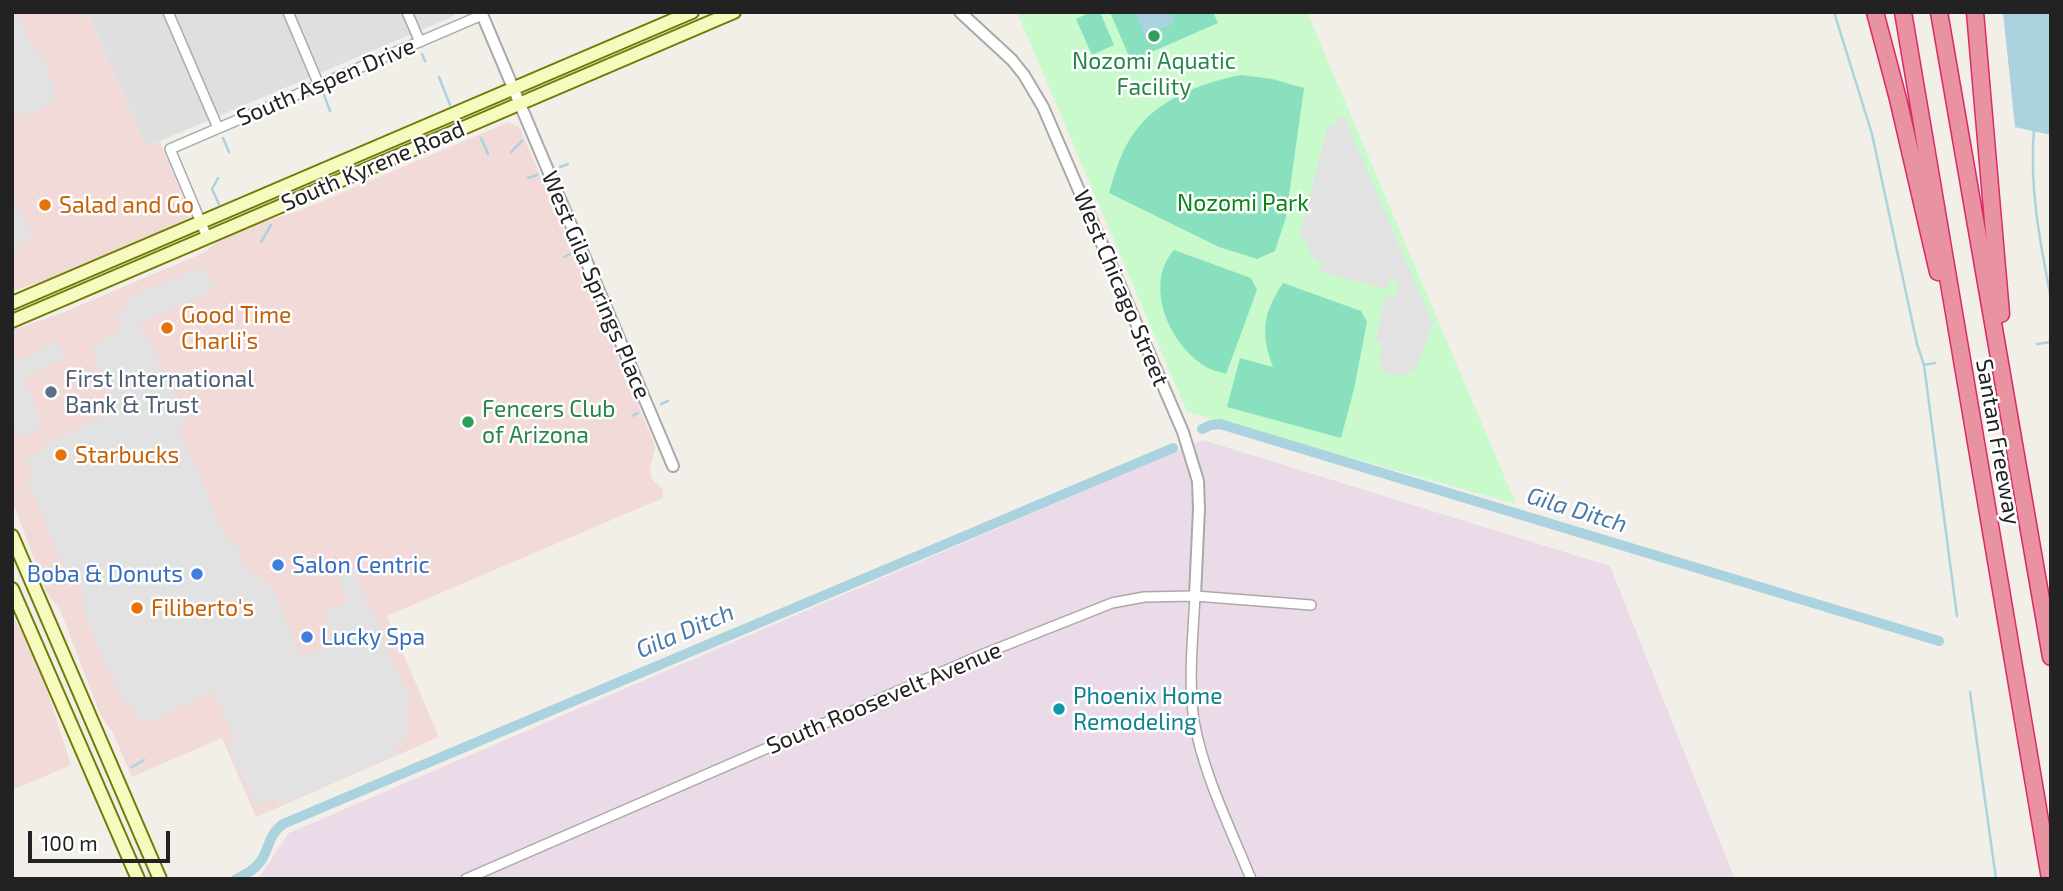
<!DOCTYPE html>
<html>
<head>
<meta charset="utf-8">
<style>
	body { margin:0 }
	#map { position:relative; width:2063px; height:891px; overflow:hidden; background:#f2efe9; font-family:"Exo 2",sans-serif }
	canvas { display:block }
	.frame { position:absolute; inset:0; border:14px solid #222; pointer-events:none }
	.scale { position:absolute; left:28px; top:831px; width:142px; height:32px; box-sizing:border-box; border:4px solid #222; border-top:0; padding-left:9px; font-size:21px; line-height:24px; white-space:nowrap; color:#222; -webkit-text-stroke:5px #fff; paint-order:stroke }
</style>
</head>
<body>
<div id="map">
<canvas width="2063" height="891"></canvas>
<div class="frame"></div>
<div class="scale">100 m</div>
</div>
<script>
const c = document.querySelector('canvas').getContext('2d');
c.lineJoin = 'round';
function paint(path, color) { c.fillStyle = color; c.fill(path, 'evenodd'); }
function strokePath(path, color, width, dash) { c.strokeStyle = color; c.lineWidth = width; c.lineCap = dash ? 'butt' : 'round'; c.setLineDash(dash || []); c.stroke(path); }
function drawText(font, color, halo, rows, align = 'center') {
  c.font = font + ' "Exo 2",sans-serif'; c.lineWidth = 5; c.setLineDash([]); c.textBaseline = 'middle'; c.strokeStyle = halo; c.fillStyle = color; for (const [text, x, y, turn = 0] of rows) {
    c.save(); c.translate(x, y); c.rotate((+turn || 0) * Math.PI / 180); c.textAlign = isNaN(turn) ? turn : align; if (halo) c.strokeText(text, 0, 0); c.fillText(text, 0, 0); c.restore();
  }
}
const residential = new Path2D(`
	M87,12H456L454,16L146,147Z`);
const commercial = new Path2D(`
	M12,12H87L146,147L160,142L190,215L189,219L179,224L55,277L12,291Z
	M509,122L520,128L653,440L655,448L650,469L651,478L663,490V498L387,616L439,737L256,817L222,738L132,777L113,733L100,714L61,612L46,591L12,500V330L62,313L203,253L218,241L254,225L296,212Z
	M12,616L21,630L47,690L71,765L12,790Z`);
const industrial = new Path2D(`
	M1203,440L1610,566L1735,879H258L289,833Z`);
const park = new Path2D(`
	M1017,12H1307L1516,504L1187,412Z`);
const pitch = new Path2D(`
	M1091,12H1100L1114,45L1092,55L1076,19Z
	M1110,12H1213L1218,23L1131,61Z
	M1241,75L1272,79L1304,88L1286,217L1275,251L1257,259L1219,247L1109,193C1115,173 1121,150 1134,133C1159,98 1201,83 1241,75Z
	M1174,250L1251,278L1257,290L1226,374C1221,372 1214,371 1210,369C1171,349 1142,286 1174,250Z
	M1283,283L1361,311L1367,322L1354,389L1341,438L1227,407L1240,358L1273,367C1260,333 1263,313 1283,283Z`);
const parking = new Path2D(`
	M16,12L34,53L40,51L56,91L51,93L55,102L22,117L18,109L15,114L12,110V13Z
	M1344,116L1433,324L1416,368L1402,376L1387,374L1381,367L1379,358L1382,346L1380,340L1375,343L1386,295L1395,298L1399,283L1390,279L1387,289L1320,272L1322,264L1312,257L1307,247V239L1299,237L1328,125L1335,127L1336,120Z
	M17,201L33,237L18,244L21,251L12,254V203Z
	M201,267L204,274L207,273L214,290L139,323L151,349H154L185,422L177,426L227,539L236,544L246,568L271,586L302,658L336,644L324,613L348,602L333,565L349,558L403,686L410,688L405,745H395L398,754L279,805L276,798L256,806L227,744L234,740L214,691L141,725L130,700L123,702L80,605L87,602L76,579L70,581L27,480L33,476L26,459L47,449L43,443L118,411L91,349L121,328L115,313L130,307L128,299Z
	M58,342L65,359L23,377L42,421L37,424L39,430L20,438L12,419V362Z`);
const water = new Path2D(`
	M1135,12H1170L1175,23L1145,36Z
	M2003,12H2051V135L2015,127Z`);
const stream = new Path2D(`
	M1834,12L1872,134L1917,344L1924,365L1957,616
	M422,54L425,61
	M439,77L450,105
	M324,95L330,111
	M2034,129C2029,187 2040,242 2051,299
	M223,138L229,152
	M481,138L488,154
	M511,152L522,141
	M560,167L568,164
	M218,178L212,189L219,204
	M528,178L537,175
	M261,242L271,225
	M564,257L570,254
	M2037,344L2051,342
	M1924,365L1935,363
	M661,404L668,401
	M632,416L638,413
	M1970,692L1996,879
	M132,767L144,760`);
const canal = new Path2D(`
	M1202,429L1211,425L1220,424L1939,641
	M236,879C276,862 260,841 283,824L1173,448`);
const minor = new Path2D(`
	M168,12L218,128
	M288,12L319,85
	M407,12L420,42
	M207,237L170,149L482,15
	M1195,596C1193,637 1188,680 1194,721C1204,776 1230,827 1251,879
	M466,879L986,653L1112,603L1144,597L1195,596L1311,605`);
const tertiary = new Path2D(`
	M481,12L673,466
	M960,12L1012,60L1024,75L1043,107L1183,432L1198,481L1199,509L1195,596`);
const secondary = new Path2D(`
	M12,303L692,12
	M12,321L734,12
	M12,536L160,879
	M12,589L138,879`);
const motorway = new Path2D(`
	M1875,12L1898,99L1938,272
	M1903,12L2050,879
	M1939,12L2051,657
	M1975,12L2001,314`);
const markers = [
	[1154,36,7,"#2e9e5b"],
	[45,205,7,"#e8710a"],
	[167,328,7,"#e8710a"],
	[51,392,7,"#5c6f8a"],
	[468,422,7,"#2e9e5b"],
	[61,455,7,"#e8710a"],
	[278,565,7,"#3f7fe0"],
	[197,574,7,"#3f7fe0"],
	[137,608,7,"#e8710a"],
	[307,637,7,"#3f7fe0"],
	[1059,709,7,"#0f9aa8"]
];
const leisureNames = [
	["Nozomi Aquatic",1154,61],
	["Facility",1154,87],
	["Fencers Club",482,409,"left"],
	["of Arizona",482,435,"left"]
];
const streetNames = [
	["South Aspen Drive",326,82,-23],
	["South Kyrene Road",373,166,-23],
	["West Gila Springs Place",596,285,67],
	["West Chicago Street",1121,288,67],
	["Santan Freeway",1998,442,80],
	["South Roosevelt Avenue",884,698,-23]
];
const parkNames = [
	["Nozomi Park",1243,203]
];
const foodNames = [
	["Salad and Go",59,205],
	["Good Time",181,315],
	["Charli’s",181,341],
	["Starbucks",75,455],
	["Filiberto's",151,608]
];
const serviceNames = [
	["First International",65,379],
	["Bank & Trust",65,405]
];
const shopNames = [
	["Salon Centric",292,565],
	["Boba & Donuts",183,574,"right"],
	["Lucky Spa",321,637]
];
const cultureNames = [
	["Phoenix Home",1073,696],
	["Remodeling",1073,722]
];
const waterNames = [
	["Gila Ditch",1577,510,17],
	["Gila Ditch",685,631,-23]
];
paint(residential, '#e0dfdf');
paint(commercial, '#f2dad9');
paint(industrial, '#ebdbe8');
paint(park, '#c8facc');
paint(pitch, '#88e0be');
paint(parking, '#e2e2e2');
paint(water, '#aad3df');
strokePath(stream, '#aad3df', 2.5);
strokePath(canal, '#aad3df', 10);
strokePath(minor, '#a9a9a9', 12);
strokePath(tertiary, '#a9a9a9', 14);
strokePath(secondary, '#707d05', 16);
strokePath(motorway, '#dc2a67', 19);
strokePath(minor, '#fff', 9);
strokePath(tertiary, '#fff', 10);
strokePath(secondary, '#f7fabf', 12);
strokePath(motorway, '#e892a2', 16);
for (const [x, y, r, color] of markers) { const dot = new Path2D(); dot.arc(x, y, r, 0, 2 * Math.PI); c.fillStyle = color; c.fill(dot); strokePath(dot, '#fff', 2.5); }
drawText('23px', '#27864d', '#fff', leisureNames);
drawText('23px', '#222', '#fff', streetNames);
drawText('23px', '#0c8416', '#fff', parkNames);
drawText('23px', '#c56008', '#fff', foodNames, 'left');
drawText('23px', '#4e5e75', '#fff', serviceNames, 'left');
drawText('23px', '#366cbe', '#fff', shopNames, 'left');
drawText('23px', '#0d838f', '#fff', cultureNames, 'left');
drawText('italic 24px', '#4a7aab', '#fff', waterNames);
</script>
</body>
</html>
